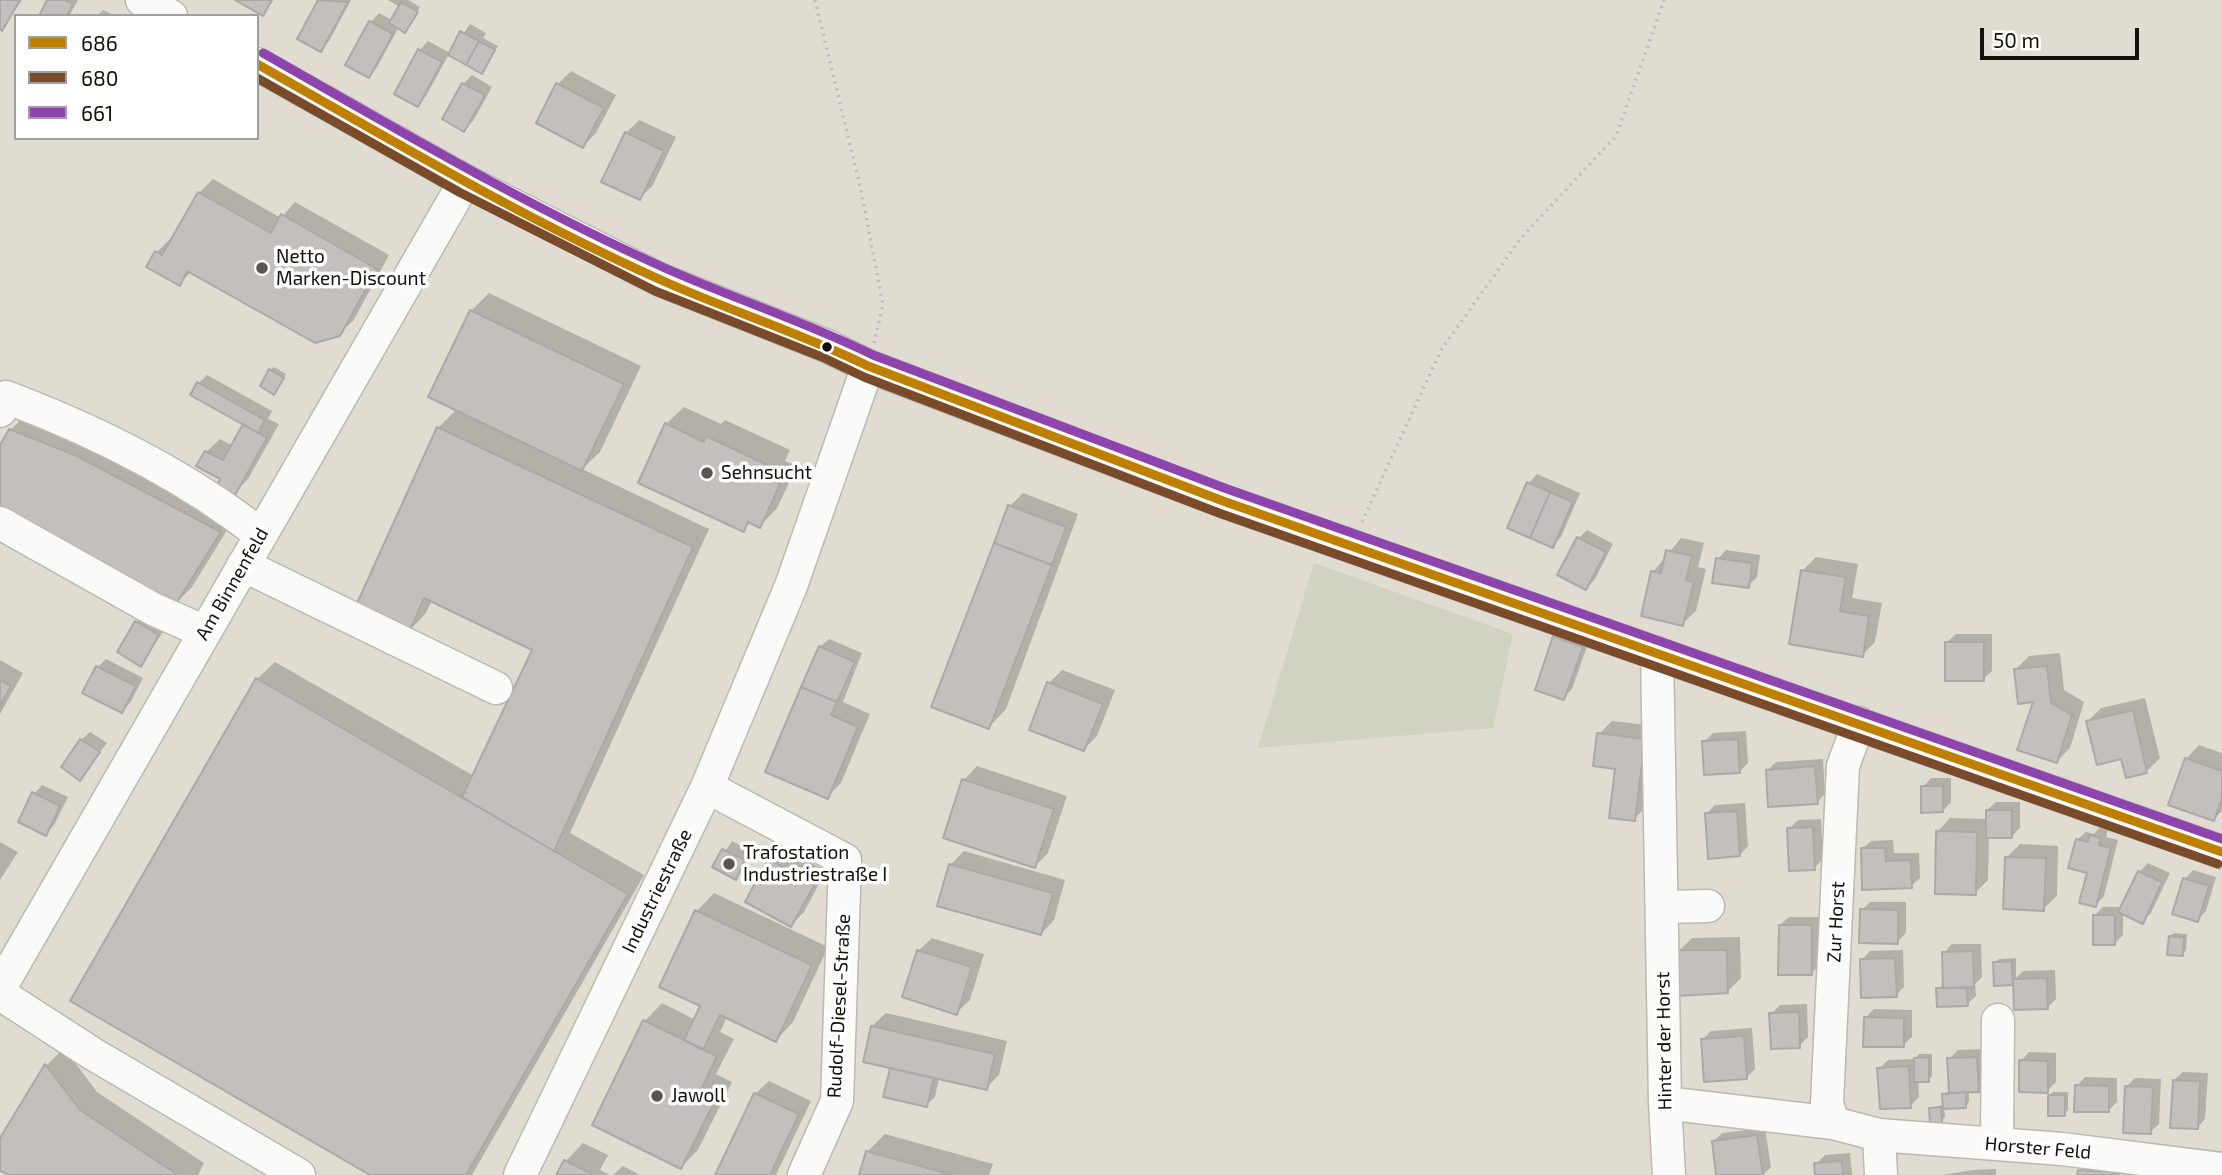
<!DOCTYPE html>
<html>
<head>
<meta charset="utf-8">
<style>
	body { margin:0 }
	#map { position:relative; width:2222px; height:1175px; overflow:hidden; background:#e0dcd2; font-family:"Exo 2",sans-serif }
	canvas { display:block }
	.legend { position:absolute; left:14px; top:14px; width:245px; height:126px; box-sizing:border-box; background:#fff; border:2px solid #a19f9d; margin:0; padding:9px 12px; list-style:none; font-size:21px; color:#13100a }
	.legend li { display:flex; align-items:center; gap:14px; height:35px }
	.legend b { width:35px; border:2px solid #a19f9d }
	.scale { position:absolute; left:1980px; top:28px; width:159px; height:32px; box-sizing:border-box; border:4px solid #13100a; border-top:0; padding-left:9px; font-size:21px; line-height:24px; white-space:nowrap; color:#13100a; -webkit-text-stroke:5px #fff; paint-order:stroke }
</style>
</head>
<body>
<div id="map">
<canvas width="2222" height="1175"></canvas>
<ul class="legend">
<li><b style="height:9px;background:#be8002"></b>686</li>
<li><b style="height:9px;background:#7a4b2a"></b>680</li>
<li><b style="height:9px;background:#8e44ad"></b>661</li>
</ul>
<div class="scale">50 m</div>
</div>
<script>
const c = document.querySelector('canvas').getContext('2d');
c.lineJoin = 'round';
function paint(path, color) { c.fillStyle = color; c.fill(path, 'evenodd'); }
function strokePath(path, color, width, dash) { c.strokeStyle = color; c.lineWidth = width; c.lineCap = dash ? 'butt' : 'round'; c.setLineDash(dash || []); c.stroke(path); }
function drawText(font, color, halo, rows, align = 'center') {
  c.font = font + ' "Exo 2",sans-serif'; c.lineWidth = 7; c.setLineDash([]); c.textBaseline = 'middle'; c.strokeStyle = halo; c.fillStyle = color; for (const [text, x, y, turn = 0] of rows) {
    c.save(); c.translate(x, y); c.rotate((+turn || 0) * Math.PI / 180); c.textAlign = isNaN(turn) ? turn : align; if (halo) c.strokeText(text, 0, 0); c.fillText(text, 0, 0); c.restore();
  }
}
const green = new Path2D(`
	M1314,563L1513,634L1493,728L1258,748Z`);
const shadow = new Path2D(`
	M0,0H22L2,29L0,27Z
	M49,0H78L69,16H41Z
	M320,0H351L329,41L320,50L299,38Z
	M388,0H408L420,7L409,27H399L377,67L369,76L348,64L371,22L379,13L392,20L400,7Z
	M103,10L115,16H97Z
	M470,24L486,33L483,38L498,46L482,71L449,54L426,96L418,105L396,93L420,50L428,41L450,53Z
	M571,71L616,95L596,133L583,146L558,84Z
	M472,75L492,87L473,121L464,130L463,84Z
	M639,120L676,137L653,185L640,198L626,133Z
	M213,179L281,218L295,202L389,255L353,321L339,334L192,271L180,283L149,266L157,252L170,239L173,240L199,193Z
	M489,293L641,366L600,452L582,469L709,529L570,833L644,875L472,1175H373L257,679L275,662L474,776L534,649L432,600L426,613L409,631L438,428L457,409L471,311Z
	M274,367L286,374L278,389L270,370Z
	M207,375L272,411L268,419L279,424L248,479L234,493L206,452L220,439L233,446L244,425L199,383Z
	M684,407L721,424L725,420L790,450L785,461L797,466L777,508L760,526L751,522L743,529L666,424Z
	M28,413L237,514L192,587L174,605L0,449L10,430Z
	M1537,474L1580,493L1561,537L1553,546L1529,483Z
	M1023,493L1078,514L1006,709L989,727L1010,506Z
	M1587,530L1613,544L1595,579L1586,588L1579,538Z
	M1681,538L1704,543L1698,567L1706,569L1696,611L1682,624L1653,572Z
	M1726,550L1760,555L1757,577L1748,586L1718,559Z
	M1816,557L1858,564L1852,598L1882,603L1875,642L1862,655L1803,570Z
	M145,613L167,626L141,664L136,622Z
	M1564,629L1590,638L1572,689L1563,698L1555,637Z
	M1956,634H1992V671L1983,679L1947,642Z
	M829,639L862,653L843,702L870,714L841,783L827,797L820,647Z
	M2060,653L2064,690L2084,702L2070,748L2057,761L2035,700L2016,669L2029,656Z
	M106,659L143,678L130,703L122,711L98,667Z
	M0,660L23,673L0,714Z
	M1062,670L1115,690L1097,736L1084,749L1049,683Z
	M2145,698L2160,758L2146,772L2123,757L2088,721L2101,708Z
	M1612,721L1657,726L1647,806L1634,819L1617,767L1599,734Z
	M1746,731L1748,763L1740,771L1704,742L1713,733Z
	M90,732L107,743L80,778L81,740Z
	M2199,745L2222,753V811L2214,819L2186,759Z
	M1823,759L1825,794L1817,802L1768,770L1776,762Z
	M977,766L1067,796L1048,853L1035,866L945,837L964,780Z
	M1931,778H1951V802L1943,811L1923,787Z
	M42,785L68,797L54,825L46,834L34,794Z
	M1996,802H2020V828L2012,836H1989L1988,880L1975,893L1937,832L1950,818L1987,819V810Z
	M1745,803L1748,846L1740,855L1706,814L1715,805Z
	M1821,819L1823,859L1814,868L1789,829L1798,820Z
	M2100,827L2108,829L2106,837L2118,840L2104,896L2096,905L2077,840L2086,832L2094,834Z
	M1893,840L1894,853H1919L1920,878L1911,886L1862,849L1871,841Z
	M732,841L753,852L735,877L715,867Z
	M0,842L18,852L0,880Z
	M2020,844L2058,846L2057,896L2043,909L2007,857Z
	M783,847L826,871L804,912L791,925L770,860Z
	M964,851L1065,880L1054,920L1041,934L939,905L951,864Z
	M2148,863L2170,873L2151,913L2142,922L2123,913V935L2114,944L2095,915L2103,907H2123L2139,872Z
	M2193,870L2216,877L2206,911L2197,920L2185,879Z
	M714,893L828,947L793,1022L776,1040L727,1017L720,1032L734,1039L716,1074L732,1082L698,1150L681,1167L645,1021L662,1003L696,1020L703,1005L661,986L697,911Z
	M1870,902H1906V933L1897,942L1862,910Z
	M1789,917H1820V965L1811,973L1780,925Z
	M2174,933L2187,934L2186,950L2183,954L2170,936Z
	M1740,937L1741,978L1727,992L1679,951L1692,938Z
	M932,938L984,954L970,1000L956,1013L918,951Z
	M1952,944H1981L1982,977L1975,984L1976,996L1967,1004L1938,989L1944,983V953Z
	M1903,950L1904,987L1896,995L1862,960L1870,951Z
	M2016,958V978L2023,971L2055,970L2056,999L2047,1008L2015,981L2012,984L1995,963L1999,959Z
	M1807,1004L1808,1037L1799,1046L1771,1014L1780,1005Z
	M1874,1009L1912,1010V1037L1903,1045L1865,1018Z
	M886,1013L1007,1041L999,1075L986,1088L939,1078L935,1097L926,1105L892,1067L872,1026Z
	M1752,1028L1755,1069L1746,1078L1703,1039L1711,1031Z
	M64,1048L97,1092L204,1163L198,1175H13L0,1169V1142L47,1065Z
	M1985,1049L1987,1081L1978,1090H1969V1102L1966,1106L1944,1107L1945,1117L1941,1121L1930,1109L1945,1104L1944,1094L1951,1090L1949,1059L1958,1050Z
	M2029,1052L2056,1053V1082L2047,1091L2021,1061Z
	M1919,1054H1932V1076L1928,1080H1918L1919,1097L1910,1106L1879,1069L1888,1060L1915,1059Z
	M2183,1072L2208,1073L2205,1119L2197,1128L2174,1080Z
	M2085,1077L2117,1078V1102L2108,1111L2077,1086Z
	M2135,1078L2161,1079L2159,1124L2150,1132L2126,1087Z
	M769,1081L811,1101L776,1175H717L755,1094Z
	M2053,1092H2068V1110L2064,1114L2049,1096Z
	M1765,1128L1771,1167L1763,1175H1718L1713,1142L1722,1133Z
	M885,1134L993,1164L989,1175H861L867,1152Z
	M583,1143L608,1155L600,1170L610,1175H558L566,1161Z
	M1850,1153L1852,1175H1817L1816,1164L1825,1155Z
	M2088,1163L2121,1164L2120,1175H2079Z
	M623,1166L640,1175H613Z
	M1996,1169V1175H1943L1972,1170Z`);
const building = new Path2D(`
	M0,0H20L2,31L0,29Z
	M47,0H65L73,4L67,16H39Z
	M235,0H272L263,16Z
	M318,0L348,2L321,52L297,39Z
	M401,2L418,12L405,33L389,23Z
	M369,21L393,34L369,78L345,65Z
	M460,31L479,41L466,65L448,55Z
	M479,41L495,50L482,74L466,65Z
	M418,49L442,62L418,107L394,94Z
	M462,83L485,95L464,132L442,119Z
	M556,83L604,108L583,148L536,123Z
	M625,132L664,151L640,200L601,182Z
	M198,192L271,233L281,214L377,269L340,336L315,343L187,271L180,286L146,267L155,251L162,255Z
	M470,310L624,384L582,471L428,397Z
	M269,369L284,378L274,395L260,386Z
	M197,382L265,420L258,433L190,395Z
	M665,423L704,442L706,436L774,468L769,478L780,484L760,528L748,522L744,532L638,483Z
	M243,424L267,438L235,495L217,485L220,479L196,466L205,451L223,460Z
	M437,427L693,547L554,851L462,797L532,650L424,598L409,633L354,610Z
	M9,429L77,456L221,532L174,607L0,511V445Z
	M1527,482L1550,492L1530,538L1507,528Z
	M1550,492L1573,502L1553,548L1530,538Z
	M1008,505L1066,527L1052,565L994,543Z
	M1577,537L1606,552L1586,590L1557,575Z
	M994,543L1052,565L989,729L931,707Z
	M1666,550L1692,556L1686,580L1694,582L1683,626L1641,616L1651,571L1661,573Z
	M1716,558L1752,563L1749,588L1712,583Z
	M1801,570L1846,577L1840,611L1869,616L1863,657L1789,644Z
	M135,621L159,635L141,667L117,652Z
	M1553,636L1583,647L1564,700L1535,690Z
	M1945,642H1984V681H1945Z
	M819,646L855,662L837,702L801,687Z
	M96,666L136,686L122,713L82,693Z
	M2047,666L2051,703L2072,715L2057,763L2017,750L2033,702L2018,704L2014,669Z
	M256,678L628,894L466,1175H370L70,1001Z
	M0,680L11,686L0,706Z
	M1047,682L1103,704L1084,751L1029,730Z
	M801,687L837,702L831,715L858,727L828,799L765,772Z
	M2133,710L2147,773L2126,778L2121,759L2097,765L2086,721Z
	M1597,733L1645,739L1635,821L1609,818L1615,769L1593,766Z
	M80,739L100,752L80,781L61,767Z
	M1738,739L1740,773L1704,775L1702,741Z
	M2185,758L2222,771V799L2214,821L2168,805Z
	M1815,766L1818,804L1768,807L1766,770Z
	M962,779L1054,809L1035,868L943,838Z
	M1921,786H1943V812L1921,813Z
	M32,792L60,806L46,836L18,822Z
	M1986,810H2012V838H1986Z
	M1737,811L1740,856L1708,859L1705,813Z
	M1813,827L1815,870L1789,871L1787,828Z
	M1936,831L1977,832L1976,895L1935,894Z
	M2090,835L2101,838L2099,845L2111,848L2096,907L2079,903L2087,873L2068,868L2076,839L2088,842Z
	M1861,848H1885L1886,861L1911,860L1912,888L1862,890Z
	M722,849L745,860L736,880L712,867Z
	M2005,857L2046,858L2044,911L2003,909Z
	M768,859L815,884L791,927L745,902Z
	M949,864L1053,893L1041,935L937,906Z
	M2138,871L2162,882L2143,924L2118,912Z
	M2183,878L2209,886L2198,922L2172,914Z
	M1860,909L1898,910V944L1859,943Z
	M695,910L812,965L776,1042L720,1015L703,1050L684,1040L700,1006L659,987Z
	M2093,915H2115V945H2093Z
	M1779,925H1812V975H1778Z
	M2169,936L2184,937L2183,956L2167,955Z
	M917,950L972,967L957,1015L902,997Z
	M1677,950H1727L1728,993L1678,996Z
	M1973,951L1974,987L1943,988L1942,952Z
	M1895,958L1897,997L1861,998L1860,959Z
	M2012,961L2013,985L1994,986L1993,962Z
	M2047,978L2048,1009L2014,1010L2013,979Z
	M1936,988H1967L1968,1006L1937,1007Z
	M1799,1012L1800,1048L1771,1049L1769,1013Z
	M1864,1017L1904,1018V1047H1863Z
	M643,1020L717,1056L700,1092L715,1100L681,1169L592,1125Z
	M871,1026L995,1054L987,1090L863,1062Z
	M1744,1036L1747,1079L1704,1082L1701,1039Z
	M1929,1057V1082H1914V1058Z
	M1977,1057L1979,1092L1949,1093L1947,1058Z
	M2019,1060L2048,1061V1093L2019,1092Z
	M45,1064L80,1110L178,1175H9L0,1171V1138Z
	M1909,1066L1911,1108L1880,1109L1877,1068Z
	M890,1068L934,1078L927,1107L883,1097Z
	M2173,1080L2200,1081L2198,1129L2170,1128Z
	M2075,1085L2109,1086V1112H2074Z
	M2125,1086L2153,1087L2151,1134L2123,1133Z
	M1966,1092V1108L1943,1109L1942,1094Z
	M754,1093L799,1114L770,1175H715Z
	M2048,1095H2065V1116H2048Z
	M1941,1107L1942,1123L1930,1124L1929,1108Z
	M1757,1135L1763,1175H1716L1712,1141Z
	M866,1151L953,1175H859Z
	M564,1160L591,1173V1175H556Z
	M1842,1161L1843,1175H1815L1814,1163Z
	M2078,1170L2113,1172V1175H2077Z`);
const path = new Path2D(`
	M815,0L861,190L883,305L874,343
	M1362,522L1441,350L1521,238L1616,136L1664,0`);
const minor = new Path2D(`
	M142,0L171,16
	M257,64L465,181L661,280L827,346L868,366L1223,501L2222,852
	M0,411L6,397C96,431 185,475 261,535
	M0,523L153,609L205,632
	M243,565L496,688
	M1657,653L1665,1103L1669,1175
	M707,787L845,860L837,1101L804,1175
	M1663,907L1708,906
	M0,988L465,181
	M0,994L93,1054L299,1175
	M1665,1103L1833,1123L1879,1135L2062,1149L2222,1169
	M1833,1123L1827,1103L1843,766L1859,723
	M1879,1135L1881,1175
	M1997,1144L1998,1020
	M520,1175L707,787L791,586L868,366`);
const bus1 = new Path2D(`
	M257,64C390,139 522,218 661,280C730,311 801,333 868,366L1223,501L2222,852`);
const bus2 = new Path2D(`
	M257,78L459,192L655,291L822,357L864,377L1219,513L2218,864`);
const bus3 = new Path2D(`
	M263,53C395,128 528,207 667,269C735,299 806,322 873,355L1227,489L2222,839`);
const markers = [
	[262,268,7,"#5b5750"],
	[827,347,6,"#13100a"],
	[707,473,7,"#5b5750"],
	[729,864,7,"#5b5750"],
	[657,1096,7,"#5b5750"]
];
const poiNames = [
	["Netto",276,257],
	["Marken-Discount",276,279],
	["Sehnsucht",721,473],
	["Trafostation",743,853],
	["Industriestraße I",743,875],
	["Jawoll",671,1096]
];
const streetNames = [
	["Am Binnenfeld",232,584,-60],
	["Industriestraße",657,891,-64],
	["Zur Horst",1836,922,-87],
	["Rudolf-Diesel-Straße",839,1006,-87],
	["Hinter der Horst",1664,1041,-91],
	["Horster Feld",2038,1148,5]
];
paint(green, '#d0d3c2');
paint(shadow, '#0003');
paint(building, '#c3bfbd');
strokePath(building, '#aca8a7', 2);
strokePath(minor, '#bbb9b0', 35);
strokePath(path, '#bebcba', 3.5, [2, 5]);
strokePath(minor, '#fafaf8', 32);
strokePath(bus1, '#be8002', 9);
strokePath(bus2, '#7a4b2a', 9);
strokePath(bus3, '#8e44ad', 9);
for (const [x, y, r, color] of markers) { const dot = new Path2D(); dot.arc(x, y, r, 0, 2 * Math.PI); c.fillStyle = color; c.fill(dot); strokePath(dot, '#fff', 2.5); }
drawText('19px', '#13100a', '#fff', poiNames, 'left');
drawText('19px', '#13100a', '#fff', streetNames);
</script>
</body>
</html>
